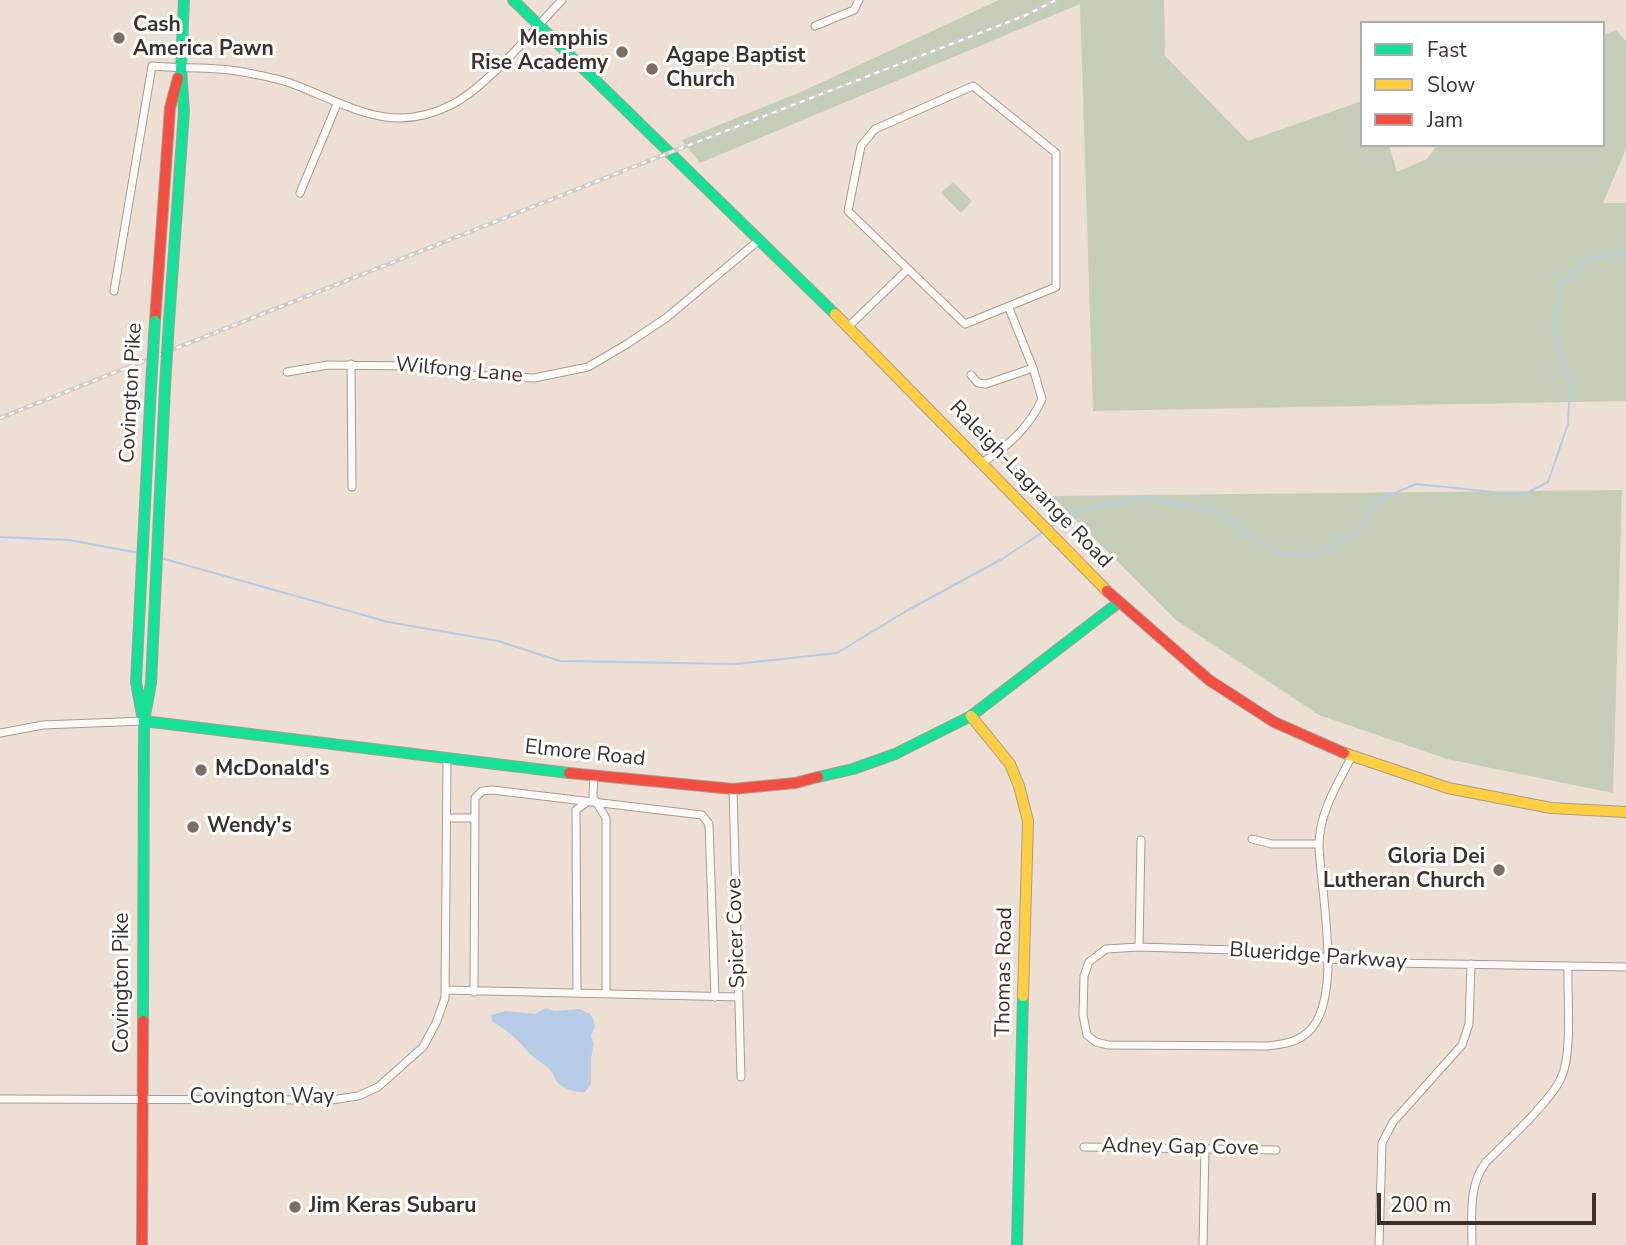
<!DOCTYPE html>
<html>
<head>
<meta charset="utf-8">
<style>
	body { margin:0 }
	#map { position:relative; width:1626px; height:1245px; overflow:hidden; background:#eedfd4; font-family:"Nunito Sans",sans-serif }
	canvas { display:block }
	.legend { position:absolute; left:1360px; top:21px; width:245px; height:126px; box-sizing:border-box; background:#fff; border:2px solid #b1adaa; margin:0; padding:9px 12px; list-style:none; font-size:21px; color:#3d322b }
	.legend li { display:flex; align-items:center; gap:14px; height:35px }
	.legend b { width:35px; border:2px solid #b1adaa }
	.scale { position:absolute; left:1377px; top:1193px; width:219px; height:32px; box-sizing:border-box; border:4px solid #3d322b; border-top:0; padding-left:9px; font-size:21px; line-height:24px; white-space:nowrap; color:#3d322b; -webkit-text-stroke:5px #fff; paint-order:stroke }
</style>
</head>
<body>
<div id="map">
<canvas width="1626" height="1245"></canvas>
<ul class="legend">
<li><b style="height:9px;background:#16e098"></b>Fast</li>
<li><b style="height:9px;background:#ffcf43"></b>Slow</li>
<li><b style="height:9px;background:#f24e42"></b>Jam</li>
</ul>
<div class="scale">200 m</div>
</div>
<script>
const c = document.querySelector('canvas').getContext('2d');
c.lineJoin = 'round';
function paint(path, color) { c.fillStyle = color; c.fill(path, 'evenodd'); }
function strokePath(path, color, width, dash) { c.strokeStyle = color; c.lineWidth = width; c.lineCap = dash ? 'butt' : 'round'; c.setLineDash(dash || []); c.stroke(path); }
function drawText(font, color, halo, rows, align = 'center') {
  c.font = font + ' "Nunito Sans",sans-serif'; c.lineWidth = 6; c.setLineDash([]); c.textBaseline = 'middle'; c.strokeStyle = halo; c.fillStyle = color; for (const [text, x, y, turn = 0] of rows) {
    c.save(); c.translate(x, y); c.rotate((+turn || 0) * Math.PI / 180); c.textAlign = isNaN(turn) ? turn : align; if (halo) c.strokeText(text, 0, 0); c.fillText(text, 0, 0); c.restore();
  }
}
const green = new Path2D(`
	M999,0H1164L1165,56L1248,141L1362,101V145H1389L1397,172L1427,159L1437,145H1603V35L1616,30L1626,41V149L1603,203H1626V401L1093,411L1080,4L700,163L682,140L803,91Z
	M953,182L972,201L961,213L941,193Z
	M1622,490L1613,793L1447,759L1319,715L1176,620L1052,496Z`);
const water = new Path2D(`
	M546,1008L554,1011L580,1009L590,1014L593,1018L595,1026L591,1036L594,1044L591,1058V1084L585,1092C577,1093 565,1089 559,1084C555,1080 554,1074 550,1070C544,1063 534,1059 528,1052C520,1041 504,1028 492,1021L491,1015L506,1011L535,1014Z`);
const stream = new Path2D(`
	M1051,527L1074,512L1141,497L1217,511L1276,553L1318,555L1358,531L1377,501L1416,484L1523,495L1548,482L1568,424L1570,381L1553,330L1563,283L1590,258L1626,253
	M0,537L69,540L139,553
	M161,558L388,622L498,641L560,661L736,664L837,653L908,610L1002,559L1043,532`);
const street = new Path2D(`
	M815,26L854,10L859,0
	M973,86L1056,153V287L965,324L848,211L861,146L875,129Z
	M300,193L337,104
	M114,291L152,66C181,69 216,66 243,72C259,75 276,78 290,83C348,104 390,137 453,104C490,84 532,31 562,0
	M848,327L907,270
	M351,364L352,487
	M287,372L328,365L412,366L466,375L534,378L588,367L627,344L666,318L758,241
	M971,375L978,383L986,384L1033,368
	M982,463C1008,446 1029,428 1042,399L1033,368L1009,308
	M0,733L43,725L144,721
	M1352,756C1338,783 1319,813 1319,845C1320,890 1345,1001 1307,1033C1295,1043 1283,1044 1268,1046L1108,1045L1096,1042L1087,1035L1083,1015L1084,976L1089,962L1106,949L1139,947L1299,952L1328,959L1392,963L1626,967
	M594,775L593,797L606,818V994
	M733,789L741,1077
	M447,818H475
	M1252,839L1272,844H1319
	M1139,947L1141,840
	M445,990L739,997
	M474,992L475,798L482,791L492,790L702,815L709,824L715,997
	M577,993L576,810L587,802
	M0,1099L331,1100L358,1096L378,1087L423,1047L436,1023L445,998L447,758
	M1084,1147L1276,1150
	M1203,1245L1205,1149
	M1379,1245L1382,1143L1393,1122L1462,1045L1469,1024L1471,964
	M1472,1245C1472,1217 1468,1185 1486,1162C1505,1143 1551,1101 1561,1078C1573,1053 1567,996 1568,966`);
const fast = new Path2D(`
	M513,0L835,314
	M169,321L184,111L181,69L184,0
	M142,715L136,682L151,386
	M144,721L569,773
	M818,777L853,769L895,754L971,716L1118,603
	M143,1021L144,721L151,683L165,387
	M1017,1245L1023,996`);
const slow = new Path2D(`
	M835,314L1107,591
	M971,716L1010,764L1019,786L1028,821L1023,996
	M1344,753L1448,788L1551,808L1626,812`);
const jam = new Path2D(`
	M155,321L170,108L178,78
	M1107,591L1209,680L1274,722L1344,753
	M569,773L733,789L795,783L818,777
	M142,1245L143,1021`);
const rail = new Path2D(`
	M0,418L671,152L1024,16L1056,0`);
const fastBridge = new Path2D(`
	M151,386L155,321
	M165,387L169,321`);
const markers = [
	[119,38,7,"#7b6f66"],
	[622,52,7,"#7b6f66"],
	[652,69,7,"#7b6f66"],
	[201,770,7,"#7b6f66"],
	[193,827,7,"#7b6f66"],
	[1499,870,7,"#7b6f66"],
	[295,1207,7,"#7b6f66"]
];
const poiNames = [
	["Cash",133,26],
	["America Pawn",133,50],
	["Memphis",608,40,"right"],
	["Rise Academy",608,64,"right"],
	["Agape Baptist",666,57],
	["Church",666,81],
	["McDonald's",215,770],
	["Wendy's",207,827],
	["Gloria Dei",1485,858,"right"],
	["Lutheran Church",1485,882,"right"],
	["Jim Keras Subaru",309,1207]
];
const streetNames = [
	["Wilfong Lane",459,371,5],
	["Covington Pike",132,393,-87],
	["Raleigh-Lagrange Road",1030,485,46],
	["Elmore Road",585,754,6],
	["Spicer Cove",737,933,-92],
	["Blueridge Parkway",1318,957,4],
	["Thomas Road",1005,972,-89],
	["Covington Pike",123,983,-90],
	["Covington Way",262,1098],
	["Adney Gap Cove",1180,1148,1]
];
paint(green, '#c4cdb7');
paint(water, '#b5cbe6');
strokePath(stream, '#b5cbe6', 2);
strokePath(street, '#a79c94', 9);
strokePath(fast, '#a79c94', 12);
strokePath(slow, '#a79c94', 12);
strokePath(jam, '#a79c94', 12);
strokePath(street, '#fcfaf9', 7);
strokePath(fast, '#16e098', 10);
strokePath(slow, '#ffcf43', 10);
strokePath(jam, '#f24e42', 10);
strokePath(rail, '#d0ccc9', 4.5);
strokePath(rail, '#fff', 2, [5]);
strokePath(fastBridge, '#a79c94', 12, []);
strokePath(fastBridge, '#16e098', 10);
for (const [x, y, r, color] of markers) { const dot = new Path2D(); dot.arc(x, y, r, 0, 2 * Math.PI); c.fillStyle = color; c.fill(dot); strokePath(dot, '#fff', 2.5); }
drawText('bold 21px', '#3d322b', '#fff', poiNames, 'left');
drawText('21px', '#3d322b', '#fff', streetNames);
</script>
</body>
</html>
